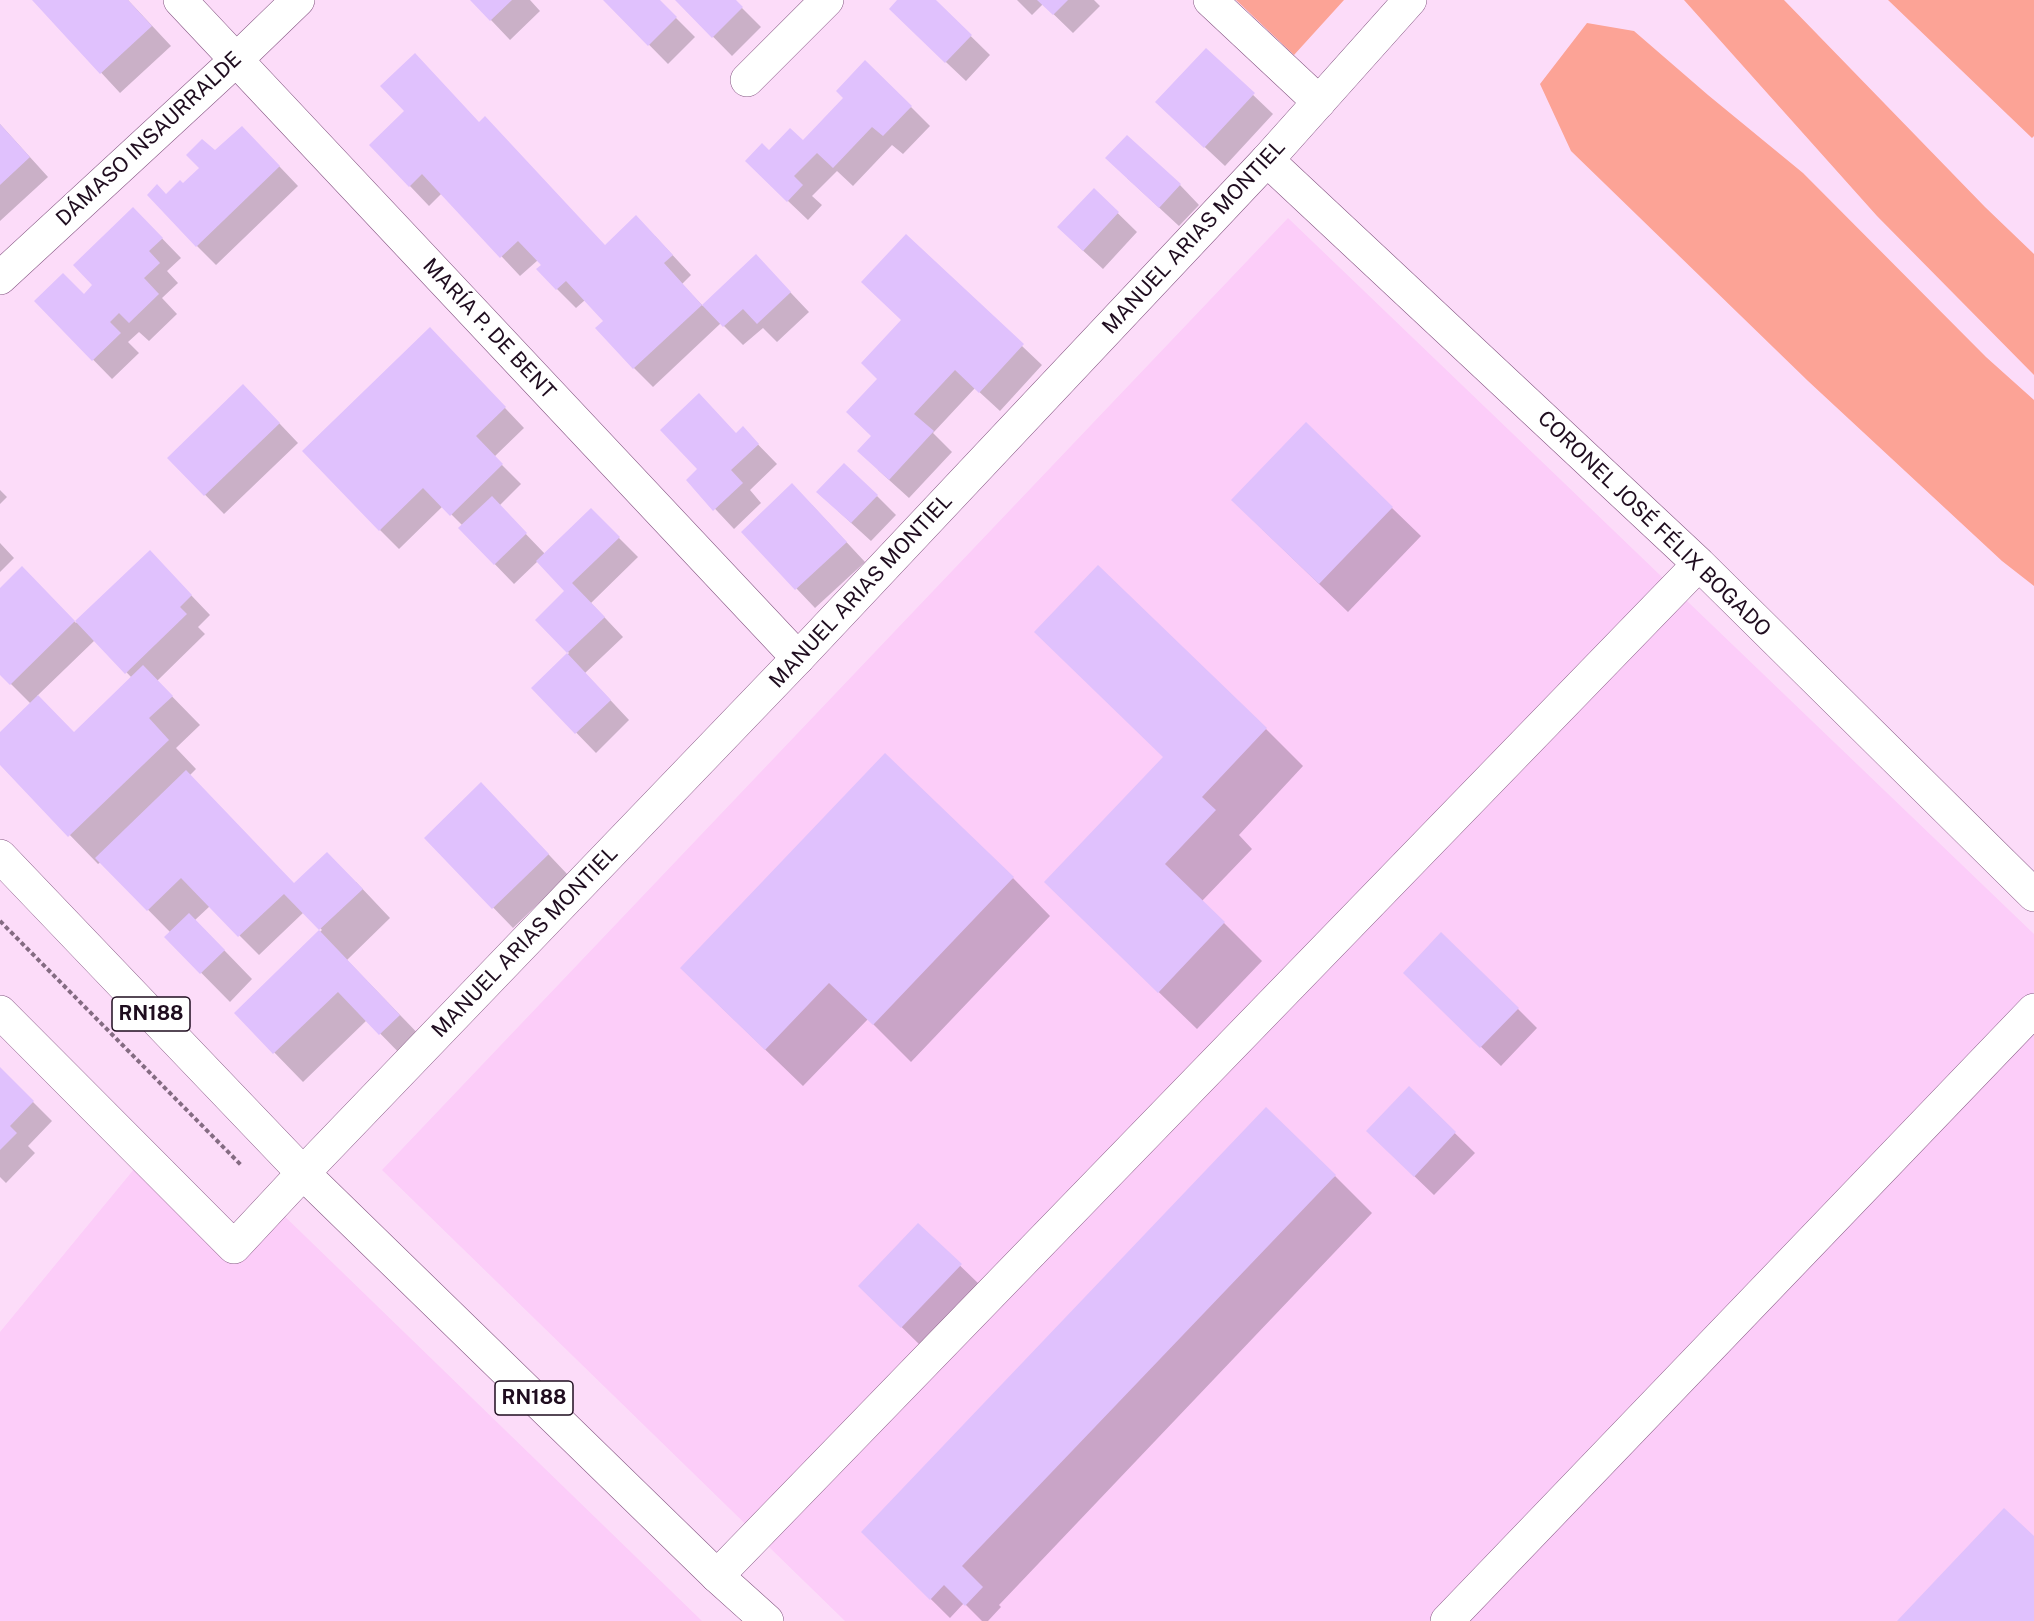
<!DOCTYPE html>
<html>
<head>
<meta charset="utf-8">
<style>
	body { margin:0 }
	canvas { display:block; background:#fcdcf9 }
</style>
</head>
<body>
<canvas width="2034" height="1621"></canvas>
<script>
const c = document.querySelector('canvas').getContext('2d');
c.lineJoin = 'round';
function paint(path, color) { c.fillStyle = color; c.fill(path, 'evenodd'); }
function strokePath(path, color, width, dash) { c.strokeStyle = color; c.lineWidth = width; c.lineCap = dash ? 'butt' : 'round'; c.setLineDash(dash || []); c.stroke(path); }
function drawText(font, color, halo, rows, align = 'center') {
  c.font = font + ' "Public Sans",sans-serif'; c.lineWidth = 6; c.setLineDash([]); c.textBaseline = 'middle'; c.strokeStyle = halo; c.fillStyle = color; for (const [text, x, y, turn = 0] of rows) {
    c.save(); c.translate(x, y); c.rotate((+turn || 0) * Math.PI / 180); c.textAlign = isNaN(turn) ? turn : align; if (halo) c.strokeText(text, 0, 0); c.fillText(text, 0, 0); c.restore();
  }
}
const built = new Path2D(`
	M1288,218L2034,934V1621H845L382,1170Z
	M144,1157L234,1246L273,1205L702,1621H0V1332Z`);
const green = new Path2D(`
	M1236,0H1344L1294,55Z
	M1684,0H1784L1985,207L2034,254V375L1877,216Z
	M1888,0H2034V136L2032,138Z
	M1587,23L1634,31L1708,95L1803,173L1986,357L2034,400V586L2002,561L1808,381L1571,151L1540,84Z`);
const shadow = new Path2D(`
	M34,0H128L171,46L120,93Z
	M472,0H530L540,11L510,40Z
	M605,0H658L695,37L668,64Z
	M677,0H734L761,27L732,56Z
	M899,0H934L990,55L966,81L910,28Z
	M1017,0H1094L1100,6L1073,33L1043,4L1032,15Z
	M1206,50L1273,114L1225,166L1177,121Z
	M911,107L930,126L903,154L892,145L853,186L837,171L812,196L822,205L808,220L766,180L770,152Z
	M480,123L605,246L655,236L691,275L682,284L703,306L756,256L809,312L777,342L763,328L743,345L721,323L653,387L634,368L605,321L585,300L576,308L557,289L538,260L520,276L442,193L429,206L371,145Z
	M0,124L48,177L0,221Z
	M261,147L298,186L216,265L197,246L167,196L184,185L215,153Z
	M1127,178L1180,185L1199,205L1179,226Z
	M1094,190L1137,232L1103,269L1078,246Z
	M152,228L181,258L167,271L178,283L162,298L177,314L149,341L139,332L128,342L139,353L112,379L36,301L84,295Z
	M906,236L1042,365L1000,411L975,388L933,433L952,452L909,498L878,470L872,436L879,380L903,320Z
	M449,349L524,428L494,457L521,484L499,506L545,554L591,510L638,557L591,603L623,637L585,673L629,720L596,753L533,688L569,653L537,620L567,591L538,561L514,584L460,528L463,526L443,506L399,549L380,530Z
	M262,405L298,443L224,514L169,458Z
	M743,429L777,464L750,490L761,503L734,529L688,480Z
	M0,490L7,497L0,504Z
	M877,496L896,515L871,541L838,511Z
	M812,505L865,562L815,608L743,532Z
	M1392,508L1421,536L1348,612L1262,529Z
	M0,543L14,558L0,572Z
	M150,552L210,615L198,627L205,634L157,681L200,725L176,748L196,769L189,776L295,885L356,882L390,918L347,960L428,1044L409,1063L367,1020L303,1082L236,1013L322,930L304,912L259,955L210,906L195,920L252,979L230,1002L166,937L171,933L101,862L98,864L0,763V734L31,704L0,673V590L41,588L76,623ZM95,640L132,678L75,734L37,696Z
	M1266,729L1303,766L1239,835L1252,849L1202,901L1262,961L1197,1029L1083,919L1164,757Z
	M500,803L568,875L513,928L426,838Z
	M1013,878L1050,916L911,1062L868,1019L803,1086L720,1006Z
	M1424,992L1518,1009L1537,1028L1501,1066Z
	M0,1069L52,1121L28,1146L35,1153L6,1183L0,1177Z
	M1409,1088L1475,1153L1434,1195L1387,1150Z
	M1335,1176L1372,1213L999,1605L1001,1607L988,1621H982L964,1603L950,1618L863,1532Z
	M918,1225L980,1285L921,1346L879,1305Z`);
const building = new Path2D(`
	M32,0H128L152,26L100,74Z
	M470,0H512L490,21Z
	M603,0H660L677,17L648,46Z
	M675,0H736L743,7L712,38Z
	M897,0H936L972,35L945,63L889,9Z
	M1037,0H1068L1053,15Z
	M1206,48L1255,93L1204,148L1155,102Z
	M415,53L479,122L485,116L605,245L636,215L673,255L664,263L702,305L633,369L595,328L603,321L566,281L556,290L536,269L541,265L518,241L500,258L422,174L409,187L369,145L404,111L380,86Z
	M865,60L912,106L883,136L872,127L833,168L817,153L794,176L803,185L787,202L745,161L762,143L769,150L790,128L803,140L843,98L836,91Z
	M0,124L30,157L0,185Z
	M242,126L280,166L196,247L147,195L157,184L166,194L180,180L183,183L199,168L186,155L202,139L215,150Z
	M1127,135L1181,184L1159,208L1105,158Z
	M1094,188L1119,212L1083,251L1057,227Z
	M133,207L163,238L149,251L160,263L144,278L159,294L129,323L119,313L110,322L121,333L92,361L34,301L63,273L84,294L92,285L73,265Z
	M906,234L1024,344L979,393L955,370L914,414L934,431L889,480L857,451L871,436L846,412L877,379L861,363L901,320L861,282Z
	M756,254L791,292L757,324L743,309L723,327L702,305Z
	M430,327L506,407L476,436L503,464L450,516L423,488L379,531L302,451Z
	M243,384L280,423L204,496L167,458Z
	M699,393L736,433L743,426L759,444L731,470L743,483L713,511L686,480L697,469L660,430Z
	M1306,422L1393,507L1319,584L1231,500Z
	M844,463L878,495L851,523L816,492Z
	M792,483L847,542L795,590L741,532Z
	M492,496L527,533L494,565L458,528Z
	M591,508L620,537L572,583L605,617L567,653L535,620L564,591L536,561Z
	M150,550L192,595L180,607L187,614L125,674L75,621Z
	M1098,565L1267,728L1202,797L1216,810L1165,864L1225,922L1158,993L1044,882L1163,757L1034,632Z
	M22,566L75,621L10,685L0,675V588Z
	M567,653L611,700L575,734L531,688Z
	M143,665L173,696L149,718L169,740L68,837L0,765V732L38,695L74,732Z
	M885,753L1014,877L873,1025L829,983L765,1050L680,968Z
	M186,770L294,883L327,852L363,889L319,930L400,1015L379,1035L338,992L273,1054L234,1013L319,930L284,894L238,937L181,878L147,911L95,858Z
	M481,782L549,854L492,909L424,838Z
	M189,913L225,950L200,974L164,937Z
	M1441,932L1519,1008L1480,1048L1403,973Z
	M0,1067L34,1101L10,1126L17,1133L0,1150Z
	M1409,1086L1456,1132L1414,1177L1366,1131Z
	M1266,1107L1336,1175L962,1566L983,1587L965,1606L944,1585L930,1600L861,1532Z
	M918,1223L962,1264L901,1328L858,1286Z
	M2004,1508L2034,1536V1621H1897Z`);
const path = new Path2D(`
	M0,921L242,1166`);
const street = new Path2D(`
	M180,0L798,658
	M1210,0L1319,102
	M747,80L827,0
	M1267,160L1699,564L2034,895
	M0,278L236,60L298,0
	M0,1012L234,1247L303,1173
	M717,1576L1699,564
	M1447,1621L2034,1010`);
const secondary = new Path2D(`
	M303,1173L798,658L1267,160L1410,0`);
const primary = new Path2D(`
	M0,856L303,1173L717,1576L767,1621`);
const shields = [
	[151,1014,78],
	[534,1398,78]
];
const shieldNames = [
	["RN188",151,1014],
	["RN188",534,1398]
];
const streetNames = [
	["DÁMASO INSAURRALDE",149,139,-43],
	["MANUEL ARIAS MONTIEL",1194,237,-47],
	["MARÍA P. DE BENT",489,329,47],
	["CORONEL JOSÉ FÉLIX BOGADO",1654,524,44],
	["MANUEL ARIAS MONTIEL",861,591,-47],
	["MANUEL ARIAS MONTIEL",525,942,-46]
];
paint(built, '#fccdf9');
paint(green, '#fca396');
paint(shadow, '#0003');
paint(building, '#e0c1fd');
strokePath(street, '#865884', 34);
strokePath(secondary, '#865884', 34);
strokePath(primary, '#865884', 34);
strokePath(path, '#846b82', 4, [4.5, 3]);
strokePath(street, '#fff', 33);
strokePath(secondary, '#fff', 33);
strokePath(primary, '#fff', 33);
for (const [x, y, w] of shields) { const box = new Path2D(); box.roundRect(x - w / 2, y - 17, w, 34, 4.5); c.fillStyle = '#fff'; c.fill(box); strokePath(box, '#1f0d1f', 1.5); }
drawText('bold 20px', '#1f0d1f', null, shieldNames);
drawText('21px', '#1f0d1f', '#fff', streetNames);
</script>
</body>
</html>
